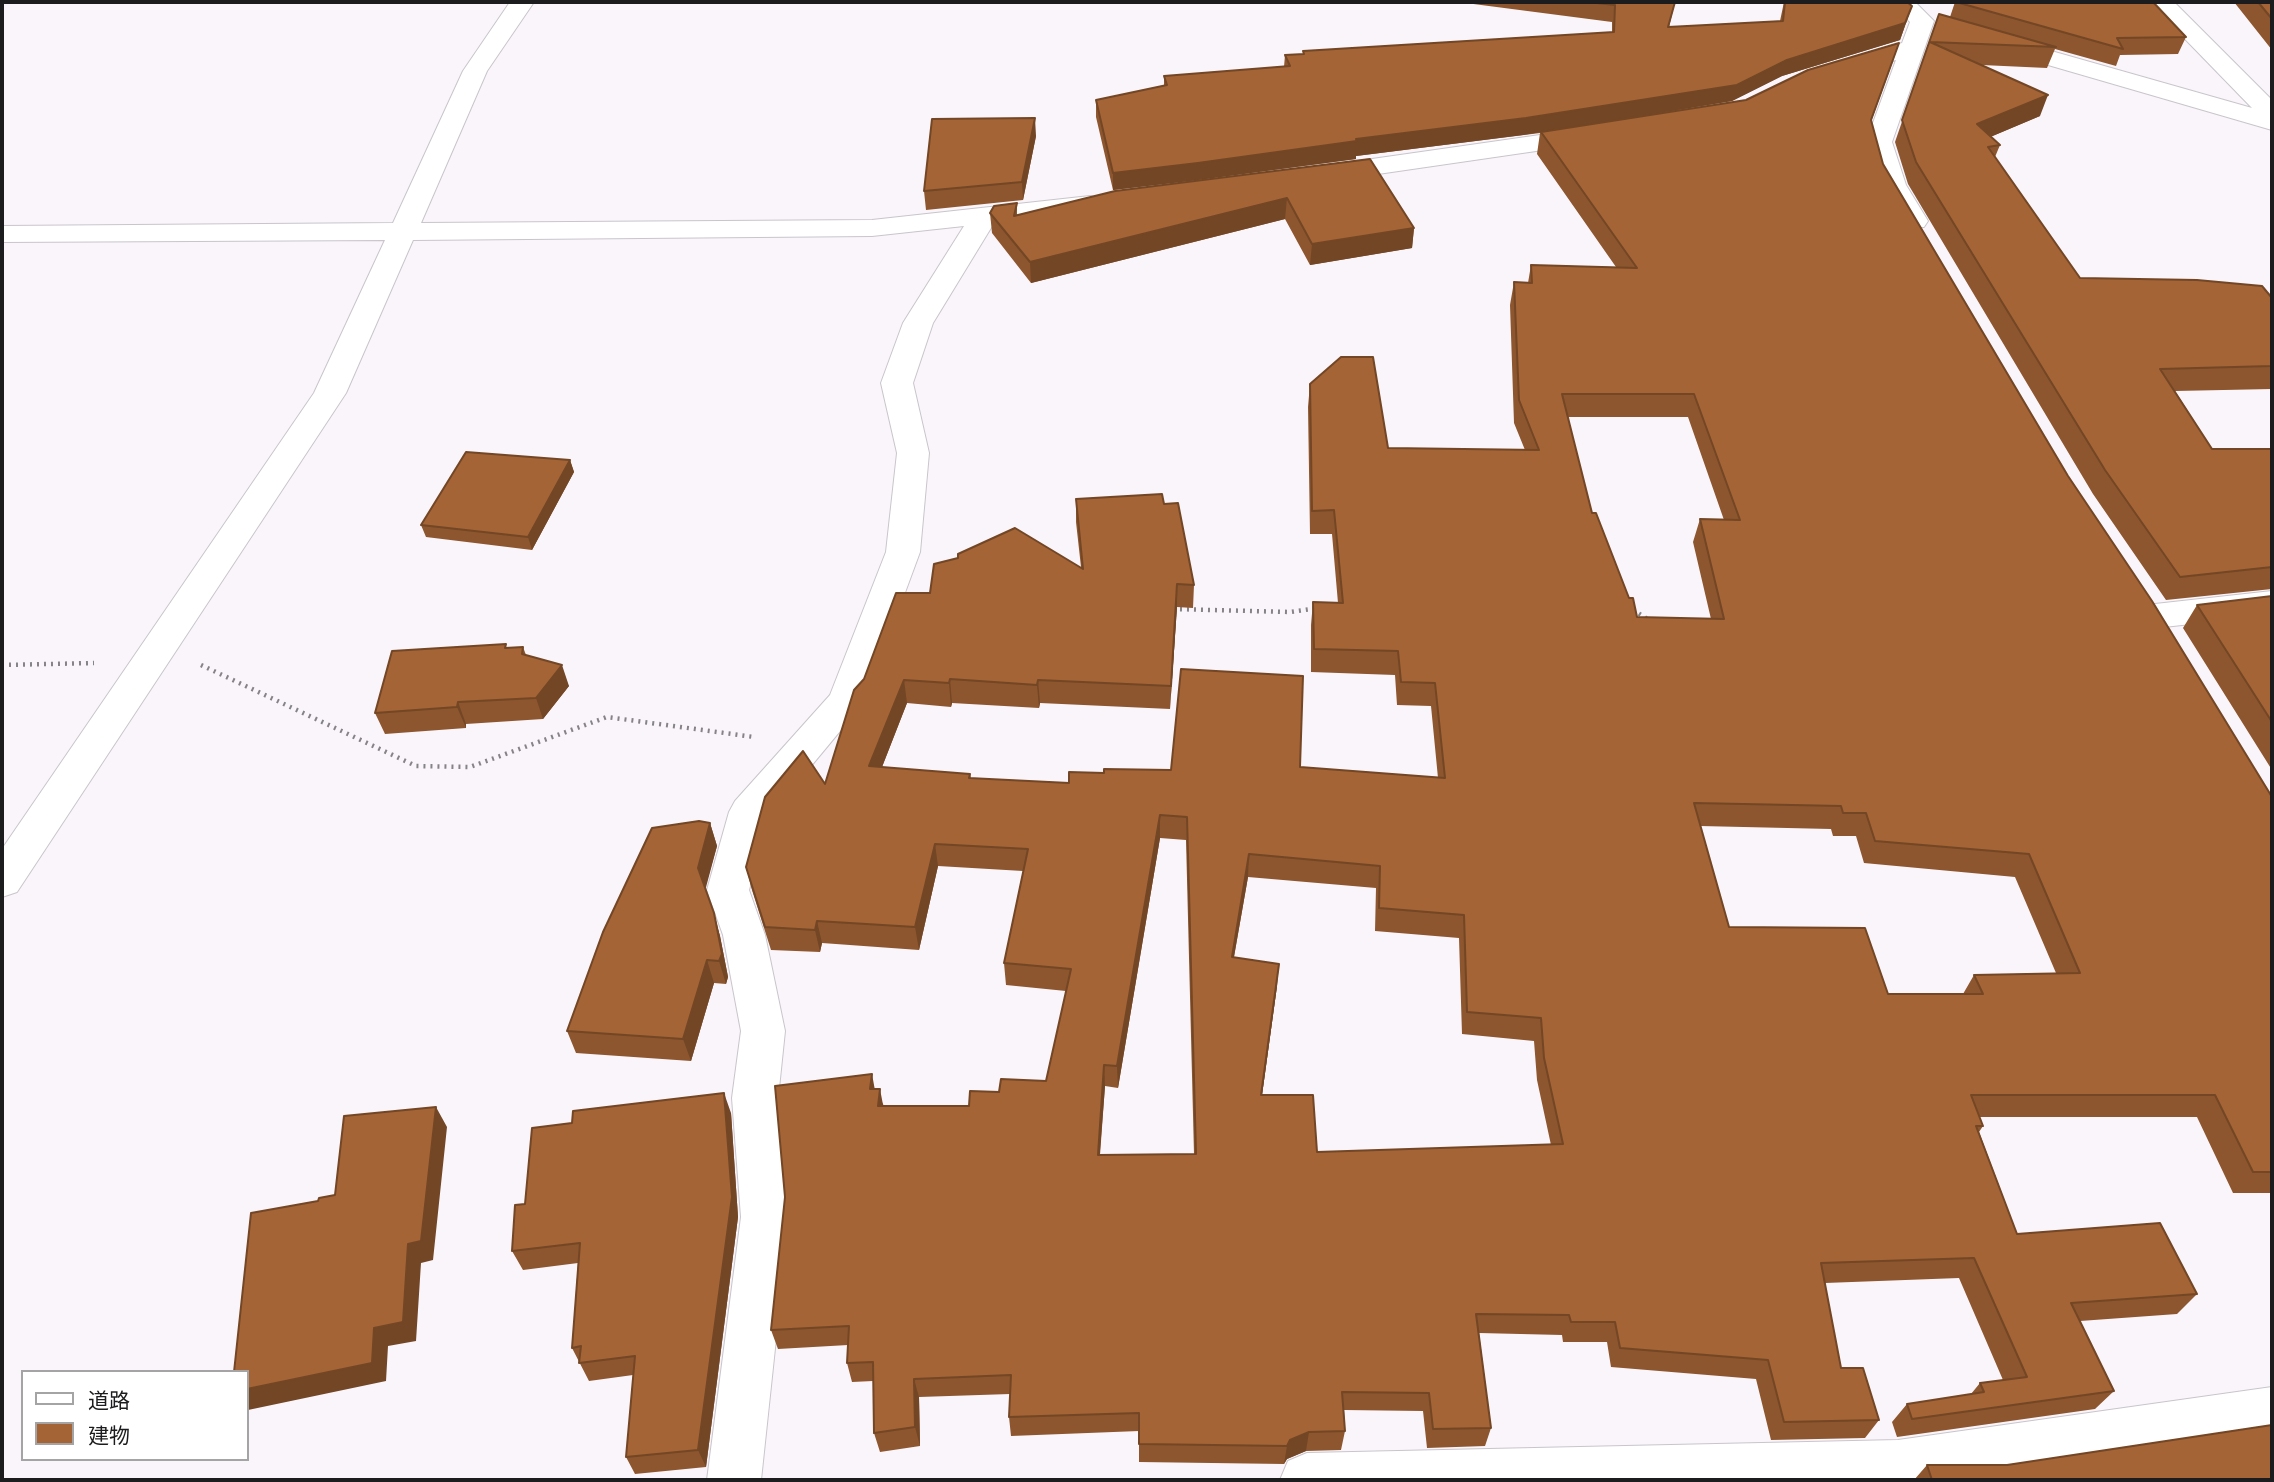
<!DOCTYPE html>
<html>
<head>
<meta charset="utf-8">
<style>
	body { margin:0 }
	#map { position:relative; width:2274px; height:1482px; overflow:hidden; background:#f9f5fb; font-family:Rubik,"Noto Sans JP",sans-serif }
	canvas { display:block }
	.frame { position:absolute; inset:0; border:4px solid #1c1b1d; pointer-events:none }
	.legend { position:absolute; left:21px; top:1370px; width:228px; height:91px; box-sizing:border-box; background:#fff; border:2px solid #a4a4a5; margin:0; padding:9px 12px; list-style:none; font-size:21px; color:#1c1b1d }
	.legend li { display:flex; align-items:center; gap:14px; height:35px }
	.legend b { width:35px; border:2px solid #a4a4a5 }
</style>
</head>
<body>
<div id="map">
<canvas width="2274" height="1482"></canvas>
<div class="frame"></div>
<ul class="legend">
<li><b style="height:9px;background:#fff"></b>道路</li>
<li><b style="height:19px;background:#a46435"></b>建物</li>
</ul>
</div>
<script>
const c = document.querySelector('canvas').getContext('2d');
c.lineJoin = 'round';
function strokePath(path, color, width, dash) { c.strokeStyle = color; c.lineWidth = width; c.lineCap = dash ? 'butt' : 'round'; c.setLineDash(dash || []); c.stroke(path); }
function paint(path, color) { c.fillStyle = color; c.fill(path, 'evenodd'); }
const path = new Path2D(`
	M1173,609L1290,612L1318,608
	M1633,610L1649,620
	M2,665L94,663
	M201,665L416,766L470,767L607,717L754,737`);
const minor = new Path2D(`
	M510,2H534L487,71L421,223L872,220L1090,196L1100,198L1104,204L1100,210L1090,212L994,223L933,323L913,383L929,453L920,552L865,701L768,818L749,890L765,935L785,1031L778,1098L789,1217L761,1480H707L741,1217L732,1098L741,1031L723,935L707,890L729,812L735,801L830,695L886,552L897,453L881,383L903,323L964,226L872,236L413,240L346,393L17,892L2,897V849L314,393L385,240L2,242V226L393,223L463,71Z
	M1889,2H1915L1934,21L1892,142L1906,185L1928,221L1924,227H1904L1878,185L1866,142L1896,60L1845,75L1836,73L1833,68L1836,63L1902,43L1910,22Z
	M2149,2H2174L2272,100V130L1993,49L1990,44L1993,39L2002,37L2252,108Z
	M1589,128L1598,130L1602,136L1598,142L1323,182L1313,180L1310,174L1313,168L1323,166Z
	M2272,591V615L2155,628L2142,625L2137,616L2142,607L2155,604Z
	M2272,1387V1439L1990,1480H1280L1288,1461L1307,1453L1898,1440Z`);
const wall = new Path2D(`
	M1458,2H1675L1669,27L1780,21L1784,2H1907L1912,6L1900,40L1782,76L1732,101L1626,119L1746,100L1899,43L1871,121L1883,164L2068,476L2272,797V1193H2233L2197,1117H1979L1983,1126L1979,1132L2017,1234L2197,1294L2177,1314L2080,1321L2114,1391L2095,1409L1897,1437L1892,1422L1907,1404L1971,1394L1980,1383L2003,1380L1959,1278L1825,1283L1841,1368L1879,1420L1865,1438L1771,1440L1756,1379L1611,1367L1607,1342H1563L1562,1335L1479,1333L1491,1428L1485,1446L1427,1448L1423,1411L1344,1410L1345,1431L1341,1450L1306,1451L1287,1459L1284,1464L1139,1462V1431L1011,1436L1009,1417L1010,1394L919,1397L920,1446L880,1452L874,1433L873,1381L852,1382L847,1363L848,1345L778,1349L771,1330L875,1089L884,1106H969L999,1092L1046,1081L1066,991L1006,985L1004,963L1023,871L938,866L919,950L822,943L820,952L771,950L752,890L746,867L825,784L930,593L1081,567L1076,522V499L1164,504L1194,585L1193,608L1177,607L1170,709L1040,703L1039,708L952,703L951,707L907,703L882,767L970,774L971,778L1069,783L1104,773L1171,770L1300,767L1438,778L1431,706L1397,705L1395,675L1311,672V625L1313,602L1338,603L1332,534H1310L1308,407L1310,384L1388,448L1525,450L1514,423L1510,305L1514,282L1528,283L1531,265L1616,267L1537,154L1540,133L1356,156V159L1198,180L1113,190L1096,117V100L1164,86V76L1284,67L1285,55L1303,54V51L1612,32V22ZM1568,417H1688L1724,520L1700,519L1693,542L1711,619L1637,617L1592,513ZM1700,826L1831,829L1833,836H1856L1864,863L2015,877L2056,973L1974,975L1963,994H1888L1729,927ZM1160,838L1186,840L1194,1154L1100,1155L1105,1086L1118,1088ZM1248,877L1376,888L1375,931L1459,938L1462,1034L1534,1041L1537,1080L1551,1145L1317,1152L1262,1095L1277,986L1234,957Z
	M1955,2L2186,37L2178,54L2120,55L2116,66L2055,49L2047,68L1982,65L2040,116L1990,137L2000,145L1995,157L2080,278L2272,298V389L2175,391L2212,449H2272V589L2166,600L2093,494L1908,184L1895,142L1939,14L1950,17Z
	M2234,2H2272V50Z
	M1036,136L1023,200L926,210L924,191Z
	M1370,159L1414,228L1412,248L1310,265L1285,219L1031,283L992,233L990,213L1017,203V215Z
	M570,460L574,472L532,550L426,537L421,525Z
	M2272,596V770L2183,628L2197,605Z
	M523,647L526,655L569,686L543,719L466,724V728L385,734L375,713L508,648Z
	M710,823L717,846L705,888L720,936L728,977L726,984L714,983L691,1061L576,1053L567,1031Z
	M731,1113L738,1217L706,1467L635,1474L626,1457L633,1375L589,1381L572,1348L578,1263L523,1270L512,1251L525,1204L572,1123Z
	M1927,1465H2007L2272,1480H1914Z`);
const shadedWall = new Path2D(`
	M1912,6L1900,40L1782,76L1732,101L1523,135L1356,156V159L1198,180L1113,190V173L1356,139L1787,60Z
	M1899,43L1892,64L1864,141L1871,120Z
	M2048,95L2040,116L1969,146L1977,124Z
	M1035,118L1036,136L1023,200L1022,182Z
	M1287,198L1285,219L1031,283L1030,262Z
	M1414,228L1412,248L1310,265L1312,244Z
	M570,460L574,472L532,550L528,537Z
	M1177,584V607L1170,709L1171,686Z
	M562,665L569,686L543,719L536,698Z
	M950,679L952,703L951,707L949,683Z
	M904,680L907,703L873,790L869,766Z
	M1038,680L1040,703L1039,708L1037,685Z
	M458,702L466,724V728L457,707Z
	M1160,815V838L1118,1088L1117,1066Z
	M710,823L717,846L705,891L698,868Z
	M935,844L938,866L919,950L915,927Z
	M1249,854L1248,877L1230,979L1232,957Z
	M714,913L720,936L728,977L726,984L719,961Z
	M817,921L822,943L820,952L815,930Z
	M707,960L714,983L691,1061L683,1039Z
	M1279,964L1277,986L1259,1117L1261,1095Z
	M1104,1065L1105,1086L1098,1176V1155Z
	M872,1074L876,1096L870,1089Z
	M880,1089L884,1110L878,1106Z
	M724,1093L731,1113L738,1217L706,1467L698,1450Z
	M436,1107L447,1127L433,1260L421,1263L416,1341L388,1346L386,1381L248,1410L247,1389L374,1328L408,1244Z
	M914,1379L919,1397L920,1446L915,1427Z
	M1309,1432L1306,1451L1287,1459L1284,1464L1287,1446L1290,1440Z`);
const building = new Path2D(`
	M1587,2H1675L1668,27L1783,21L1785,2H1907L1912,6L1905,23L1787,60L1737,85L1526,118L1356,139L1357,141L1198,163L1113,173L1096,100L1167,85L1164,76L1290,66L1285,55L1304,54L1303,51L1614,32L1615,5Z
	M1956,2H2153L2186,37L2117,38L2123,49Z
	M2258,2H2272V19Z
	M1939,14L2056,47L1930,42L2048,95L1977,124L2000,145L1988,147L2080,278L2197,280L2262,286L2272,298V366L2160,369L2212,449H2272V567L2180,577L2105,470L1916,162L1902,120Z
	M1899,43L1871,120L1883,164L2068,476L2152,601L2272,797V1172H2253L2215,1095H1971L1983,1126H1976L2017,1234L2160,1223L2197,1294L2071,1303L2114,1391L1912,1419L1907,1404L1984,1392L1980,1383L2027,1377L1974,1258L1821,1263L1841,1368H1863L1879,1420L1784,1422L1768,1360L1620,1348L1615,1322H1571L1569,1315L1476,1314L1491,1428L1433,1429L1429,1393L1342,1392L1345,1431L1309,1432L1290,1440L1287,1446L1139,1444V1413L1009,1417L1011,1375L914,1379L915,1427L874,1433L873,1362L847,1363L849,1326L771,1330L785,1197L775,1086L872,1074L870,1089H880L878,1106H969L970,1091L999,1092L1001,1079L1046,1081L1071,969L1004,963L1028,849L935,844L915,927L817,921L815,930L765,927L746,867L765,797L803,751L825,784L854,690L864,679L896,593H930L934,564L958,558V554L1015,528L1083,569L1076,499L1162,494L1164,504L1178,503L1194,585L1177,584L1171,686L1038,680L1037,685L950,679L949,683L904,680L869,766L970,774L969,778L1069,783V772L1104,773V769L1171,770L1181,669L1303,676L1300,767L1445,778L1435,683L1401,682L1398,651L1314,649L1313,602L1343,603L1334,510L1312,511L1310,384L1341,357H1373L1388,448L1539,450L1519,400L1514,282L1532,283L1531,265L1637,268L1541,132L1746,100L1808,70ZM1562,394H1694L1740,520L1700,519L1724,619L1637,617L1633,598H1629L1596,513H1592ZM1694,803L1841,806L1843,813H1866L1875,841L2029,854L2080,973L1974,975L1983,994H1888L1865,928L1729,927ZM1160,815L1187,817L1196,1154L1098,1155L1104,1065L1117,1066ZM1249,854L1380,866L1379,908L1464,915L1467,1012L1541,1018L1544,1058L1563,1144L1317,1152L1313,1095H1261L1279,964L1232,957Z
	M1035,118L1022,182L924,191L932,119Z
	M1370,159L1414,228L1312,244L1287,198L1030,262L990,213L994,206L1017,203L1014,216L1115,191Z
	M466,452L570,460L528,537L421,525Z
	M2272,596V722L2197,605Z
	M506,644L505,648L523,647L522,654L562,665L536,698L458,702L457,707L375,713L392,651Z
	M699,821L710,823L698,868L714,913L722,954L719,961L707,960L683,1039L567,1031L603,932L652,828Z
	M724,1093L732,1197L698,1450L626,1457L635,1356L579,1363L581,1346L572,1348L580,1243L512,1251L515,1205L525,1204L532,1128L572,1123L573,1111Z
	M436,1107L421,1241L408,1244L403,1322L374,1328L372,1363L247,1389V1372H234L251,1213L318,1201L319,1198L335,1195L344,1116Z
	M2272,1425V1480H1932L1927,1465H2007Z`);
strokePath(minor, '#c9c5cb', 2);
strokePath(path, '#868387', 4.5, [2, 5]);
paint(minor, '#fff');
paint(wall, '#8d562e');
paint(shadedWall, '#734625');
paint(building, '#a46435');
strokePath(building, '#734625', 2);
</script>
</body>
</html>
